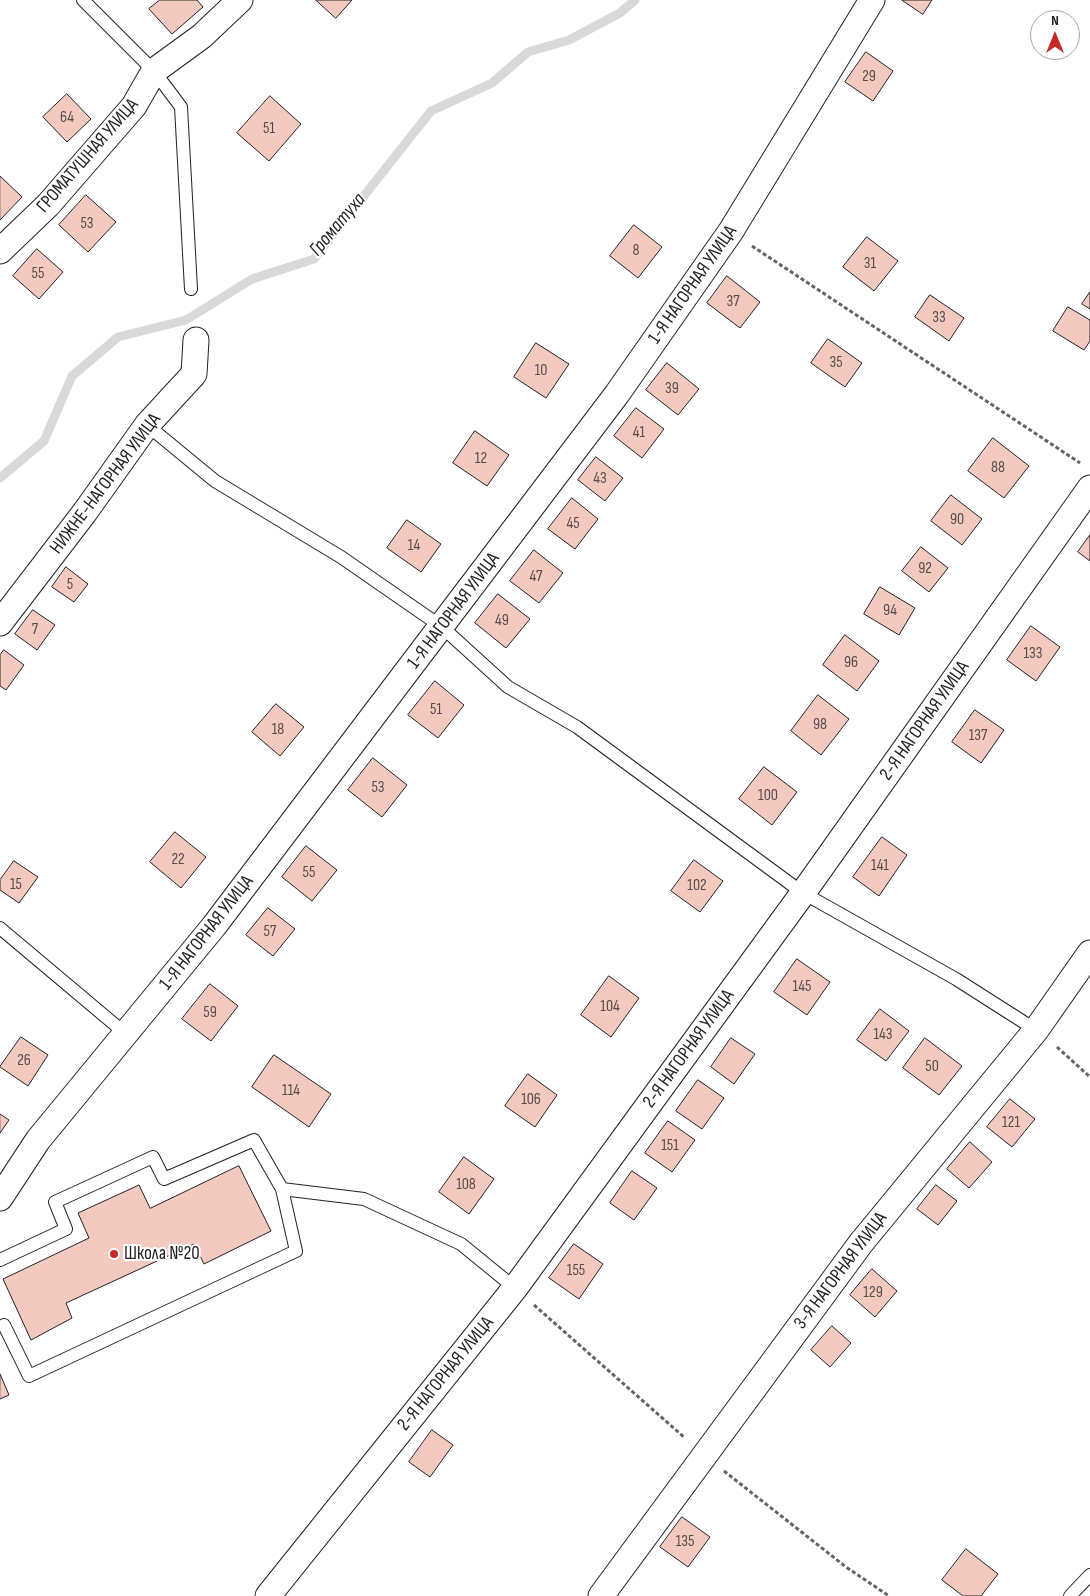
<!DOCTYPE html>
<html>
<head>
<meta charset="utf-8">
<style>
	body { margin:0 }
	#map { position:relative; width:1090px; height:1596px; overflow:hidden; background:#fff; font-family:"Sofia Sans Condensed",sans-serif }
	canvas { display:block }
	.north { position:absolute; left:1030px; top:10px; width:50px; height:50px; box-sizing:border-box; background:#fff; border:1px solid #a7a7a7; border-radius:50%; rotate:0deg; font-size:14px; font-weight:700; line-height:20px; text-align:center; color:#222 }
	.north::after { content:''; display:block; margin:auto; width:18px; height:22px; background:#c62828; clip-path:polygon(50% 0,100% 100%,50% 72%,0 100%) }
</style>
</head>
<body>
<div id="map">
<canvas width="1090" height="1596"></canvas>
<div class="north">N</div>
</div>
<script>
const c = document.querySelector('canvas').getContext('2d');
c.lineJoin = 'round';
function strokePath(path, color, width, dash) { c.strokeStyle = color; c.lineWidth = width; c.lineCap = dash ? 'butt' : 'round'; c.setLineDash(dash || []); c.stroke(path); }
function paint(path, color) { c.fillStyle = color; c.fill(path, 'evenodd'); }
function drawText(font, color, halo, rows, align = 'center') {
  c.font = font + ' "Sofia Sans Condensed",sans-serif'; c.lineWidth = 4; c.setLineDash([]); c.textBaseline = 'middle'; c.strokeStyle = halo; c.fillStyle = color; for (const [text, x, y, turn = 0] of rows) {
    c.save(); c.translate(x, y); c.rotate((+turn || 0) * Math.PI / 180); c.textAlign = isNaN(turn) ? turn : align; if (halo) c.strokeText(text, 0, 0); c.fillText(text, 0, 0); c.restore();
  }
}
const stream = new Path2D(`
	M0,478L44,441L72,376L118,337L186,320L252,279L314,259L431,111L492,83L528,52L569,40L620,13L635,0`);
const building = new Path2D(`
	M160,0H197L203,7L172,34L149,9Z
	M316,0H352L336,18Z
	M902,0H932L923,14Z
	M866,52L893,71L873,101L845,82Z
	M67,94L91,119L67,142L43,117Z
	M270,96L301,124L269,161L237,133Z
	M0,176L22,197L0,220Z
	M86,195L116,222L88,252L59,225Z
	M634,225L662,247L638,278L610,256Z
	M867,237L898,261L874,291L843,267Z
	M37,249L63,272L39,299L13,276Z
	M727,276L760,302L740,328L707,303Z
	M1090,292V309L1082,304Z
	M930,295L964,318L949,341L915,317Z
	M1068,307L1090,320V341L1084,350L1053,331Z
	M828,339L862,363L845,387L811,363Z
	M536,343L569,364L546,398L514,377Z
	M667,363L699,389L678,415L646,390Z
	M636,408L664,429L642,458L614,436Z
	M475,431L509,455L487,486L453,463Z
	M993,438L1029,466L1004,498L968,471Z
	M596,457L623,478L605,501L578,480Z
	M951,495L982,519L962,545L931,521Z
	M572,498L598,519L575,549L548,529Z
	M407,520L441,544L421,572L387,548Z
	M1090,535V561L1078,552Z
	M921,547L948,568L929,592L902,571Z
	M534,550L563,573L539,603L510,581Z
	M66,567L88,584L74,602L52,587Z
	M880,587L915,608L899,635L864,614Z
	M498,594L530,619L506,648L475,623Z
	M33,610L55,625L37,650L15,634Z
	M1031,626L1060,647L1036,681L1007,660Z
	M845,635L879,661L857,691L823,665Z
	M4,650L24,665L6,690L0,686V655Z
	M435,681L464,705L438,738L408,715Z
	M818,695L849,719L821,755L791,731Z
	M276,704L304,727L280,756L252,732Z
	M975,710L1004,730L981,763L952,742Z
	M373,758L407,785L382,817L348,790Z
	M764,767L797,792L772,825L739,799Z
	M175,832L206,857L181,888L150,862Z
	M882,837L907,855L879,896L853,877Z
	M306,846L337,870L312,901L282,877Z
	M694,860L723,881L700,912L671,891Z
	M14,861L38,877L19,903L0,890V880Z
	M268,908L295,929L273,956L246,935Z
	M797,959L830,982L807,1015L774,992Z
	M609,976L639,998L611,1037L581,1015Z
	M210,984L238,1006L211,1041L182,1019Z
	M880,1009L909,1031L886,1061L857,1040Z
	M21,1037L48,1055L28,1086L0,1067Z
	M731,1038L755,1054L734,1084L711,1067Z
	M925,1038L962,1066L939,1095L903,1068Z
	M274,1055L331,1094L309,1127L252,1087Z
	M528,1074L557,1095L535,1127L505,1106Z
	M698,1080L724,1098L702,1129L676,1111Z
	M1010,1099L1035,1119L1012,1147L987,1127Z
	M0,1114L9,1120L0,1133Z
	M668,1121L695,1140L672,1172L645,1153Z
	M970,1142L992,1162L969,1188L947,1169Z
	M464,1157L494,1179L469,1214L439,1192Z
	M239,1166L271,1231L204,1264L194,1244L66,1303L72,1318L31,1340L3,1279L89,1238L78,1213L139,1185L150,1208Z
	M632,1171L657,1188L634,1220L610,1203Z
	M936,1185L957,1201L938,1225L917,1209Z
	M574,1244L603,1264L579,1299L549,1278Z
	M872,1269L897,1291L875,1317L850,1295Z
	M832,1326L851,1343L830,1367L811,1350Z
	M0,1374L9,1395L0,1399Z
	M432,1430L453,1445L430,1477L409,1462Z
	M682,1517L710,1537L688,1567L660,1547Z
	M966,1549L998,1574L981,1596H963L942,1580Z`);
const path = new Path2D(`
	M752,246L1080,463
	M1057,1047L1090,1077
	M534,1305L685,1438
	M724,1471L846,1567L889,1596`);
const lane = new Path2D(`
	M83,0L154,71L181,107L191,289
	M147,425L215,481L341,557L442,627L508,687L577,727L803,893L956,979L1036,1030
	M0,928L126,1034
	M0,1260L66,1229L55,1202L153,1157L164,1179L254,1140L282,1189L364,1199L461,1244L515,1288
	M4,1325L29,1376L296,1251L282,1189
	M1070,1596L1090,1575`);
const street = new Path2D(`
	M0,251L48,205L134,106L154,71L202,36L240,0
	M0,623L85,512L147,425L194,374L196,340
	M0,1198L38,1140L214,926L617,394L731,231L872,0
	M268,1596L515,1288L803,893L1090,488
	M601,1596L861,1243L1036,1030L1090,953`);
const markers = [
	[114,1254,5,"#c62828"]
];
const numberNames = [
	["29",869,77],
	["64",67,118],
	["51",269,129],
	["53",87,224],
	["8",636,251],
	["31",870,264],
	["55",38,274],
	["37",733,302],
	["33",939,318],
	["35",836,363],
	["10",541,371],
	["39",672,389],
	["41",639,433],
	["12",481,459],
	["88",998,468],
	["43",600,479],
	["90",957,520],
	["45",573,524],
	["14",414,546],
	["92",925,569],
	["47",536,577],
	["5",70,585],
	["94",890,611],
	["49",502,621],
	["7",35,630],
	["133",1033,654],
	["96",851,663],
	["51",436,710],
	["98",820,725],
	["18",278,730],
	["137",978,736],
	["53",378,788],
	["100",768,796],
	["22",178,860],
	["141",880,866],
	["55",309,873],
	["15",16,885],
	["102",697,886],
	["57",270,932],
	["145",802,987],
	["104",610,1007],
	["59",210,1013],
	["143",883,1035],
	["26",24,1061],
	["50",932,1067],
	["114",291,1091],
	["106",531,1100],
	["121",1011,1123],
	["151",670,1146],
	["108",466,1185],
	["155",576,1271],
	["129",873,1293],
	["135",685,1542]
];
const streetNames = [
	["ГРОМАТУШНАЯ УЛИЦА",88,156,-49],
	["1-Я НАГОРНАЯ УЛИЦА",693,285,-55],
	["НИЖНЕ-НАГОРНАЯ УЛИЦА",106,484,-53],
	["1-Я НАГОРНАЯ УЛИЦА",454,611,-53],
	["2-Я НАГОРНАЯ УЛИЦА",925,721,-55],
	["1-Я НАГОРНАЯ УЛИЦА",207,933,-52],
	["2-Я НАГОРНАЯ УЛИЦА",689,1049,-54],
	["3-Я НАГОРНАЯ УЛИЦА",841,1271,-53],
	["2-Я НАГОРНАЯ УЛИЦА",446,1374,-51]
];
const poiNames = [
	["Школа №20",124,1254]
];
const waterNames = [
	["Громатуха",338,225,-50]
];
strokePath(stream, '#d9d9d9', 9);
paint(building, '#f3c9c0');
strokePath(building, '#222', 1);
strokePath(lane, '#222', 14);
strokePath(street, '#222', 27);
strokePath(path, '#646464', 3, [4, 2.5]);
strokePath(lane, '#fff', 12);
strokePath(street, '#fff', 25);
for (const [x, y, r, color] of markers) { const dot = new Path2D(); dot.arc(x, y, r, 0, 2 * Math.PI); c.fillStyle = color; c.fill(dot); strokePath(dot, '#fff', 2); }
drawText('16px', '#564c4a', null, numberNames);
drawText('19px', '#222', '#fff', streetNames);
drawText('19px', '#222', '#fff', poiNames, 'left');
drawText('italic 20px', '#222', '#fff', waterNames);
</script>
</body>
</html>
